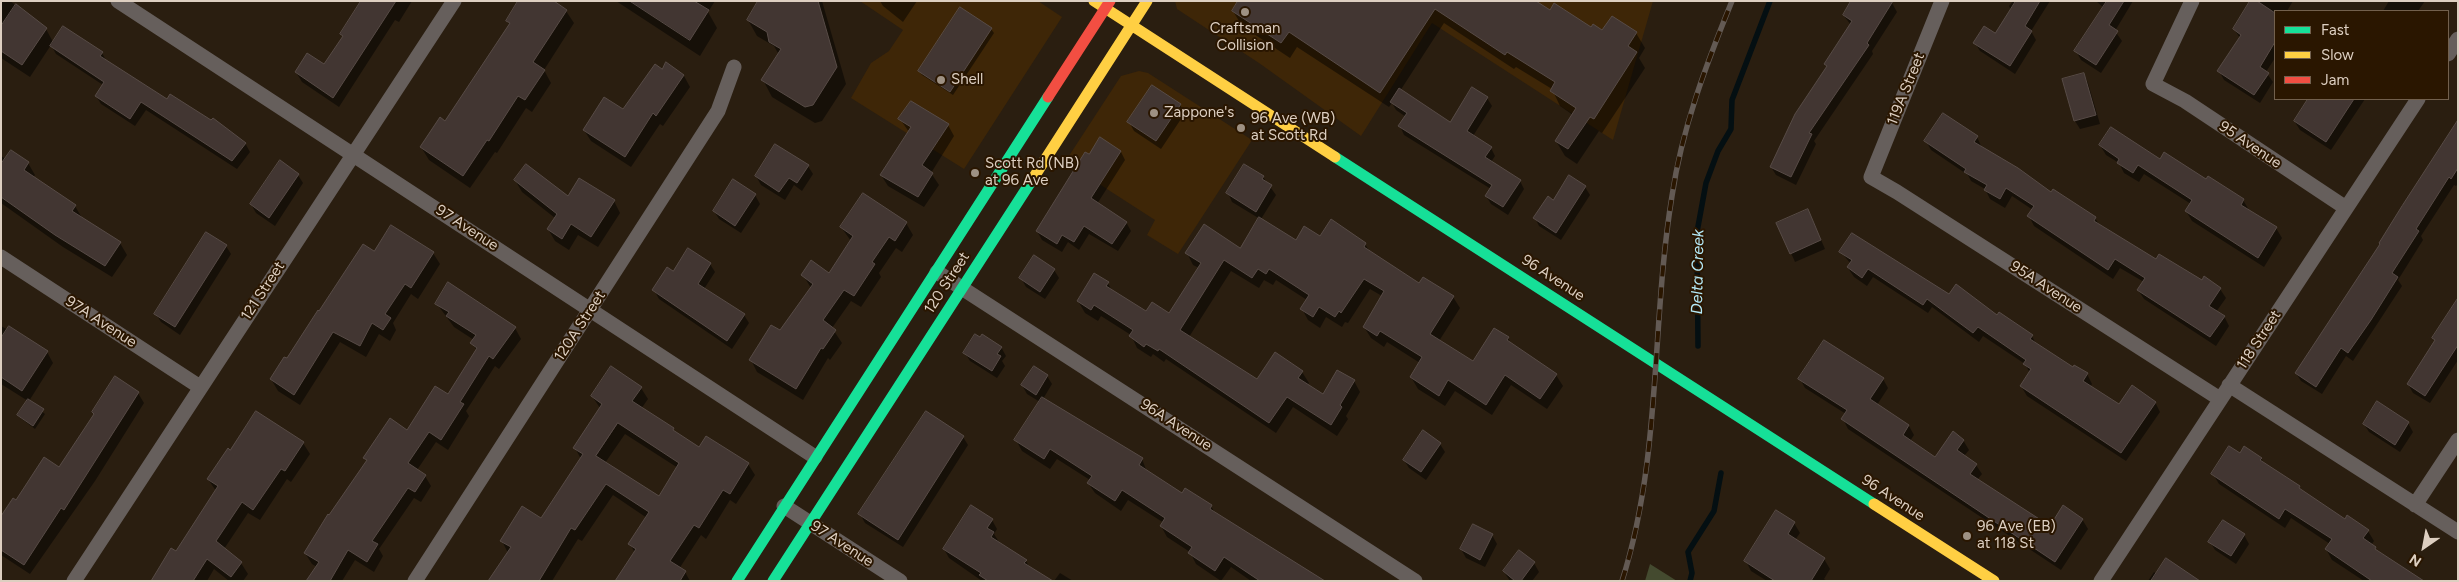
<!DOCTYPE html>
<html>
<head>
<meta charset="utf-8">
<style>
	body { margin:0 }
	#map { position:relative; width:2459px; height:582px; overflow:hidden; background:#2a1e10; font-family:Figtree,sans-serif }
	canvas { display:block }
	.frame { position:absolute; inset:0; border:2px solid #ddcfc1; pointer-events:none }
	.legend { position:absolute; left:2274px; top:10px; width:175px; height:90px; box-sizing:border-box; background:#2a1600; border:1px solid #72604d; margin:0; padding:6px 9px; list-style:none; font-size:15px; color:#ddcfc1 }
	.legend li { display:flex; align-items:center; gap:10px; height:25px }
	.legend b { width:25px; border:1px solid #72604d }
	.north { position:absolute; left:2399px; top:522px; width:50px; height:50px; -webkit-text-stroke:4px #2a1600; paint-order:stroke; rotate:213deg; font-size:14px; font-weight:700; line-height:20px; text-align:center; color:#ddcfc1 }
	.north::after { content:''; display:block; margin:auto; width:18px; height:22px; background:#ddcfc1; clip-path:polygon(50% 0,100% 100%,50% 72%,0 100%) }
</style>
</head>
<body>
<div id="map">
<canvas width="2459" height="582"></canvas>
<div class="frame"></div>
<ul class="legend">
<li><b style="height:6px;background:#16e098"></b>Fast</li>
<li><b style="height:6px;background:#ffcf43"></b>Slow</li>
<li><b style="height:6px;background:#f24e42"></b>Jam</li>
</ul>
<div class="north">N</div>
</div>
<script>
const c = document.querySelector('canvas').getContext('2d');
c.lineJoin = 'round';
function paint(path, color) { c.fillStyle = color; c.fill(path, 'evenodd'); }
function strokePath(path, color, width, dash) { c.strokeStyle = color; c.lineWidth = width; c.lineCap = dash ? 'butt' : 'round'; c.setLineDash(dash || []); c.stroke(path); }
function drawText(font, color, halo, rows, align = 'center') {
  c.font = font + ' Figtree,sans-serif'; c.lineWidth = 4; c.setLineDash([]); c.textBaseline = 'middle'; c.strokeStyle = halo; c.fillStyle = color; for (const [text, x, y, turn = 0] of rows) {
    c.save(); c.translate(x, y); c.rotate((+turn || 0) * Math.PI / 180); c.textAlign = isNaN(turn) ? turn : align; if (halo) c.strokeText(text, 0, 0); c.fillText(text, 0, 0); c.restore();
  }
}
const built = new Path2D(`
	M860,1H1038L1062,17L964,169L851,98L871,63L889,51L903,30Z
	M1175,1H1653L1613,140L1432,23L1361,136L1259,63L1177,9Z
	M1139,71L1148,73L1252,140L1178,254L1147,235L1155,220L1065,162L1121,76Z`);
const green = new Path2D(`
	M1650,564L1677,581H1645Z`);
const shadow = new Path2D(`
	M1,1H10L46,29L53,42L102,53L107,62L167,101L245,143L250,152L237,169L146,110L135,126L101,104L96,96L103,85L56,54L51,45L30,77L1,58Z
	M362,1H412L399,22L395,20L339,107L302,82L296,72L324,65L343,37L341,34Z
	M616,1H715L708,12L717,28L700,56Z
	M760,1H822L846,84L822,121L815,123L772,97L763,80L779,55L774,46L757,36L748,20Z
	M880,1H917L903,22L883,6Z
	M1240,1L1551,11L1603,32L1612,18L1636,33L1645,48L1639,58L1645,68L1602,133L1599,131L1577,164L1565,156L1556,141L1573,115L1560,106L1552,89L1516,67L1514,69L1444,23L1400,91L1450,124L1473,89L1487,98L1492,106L1473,136L1491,148L1495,156L1491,162L1520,181L1524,189L1508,215L1491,204L1486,196L1491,189L1404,135L1400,126L1406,117L1396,110L1392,103L1389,107L1297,47L1290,58L1242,26L1233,11Z
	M1854,1H1893L1892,3L1897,12L1872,51L1873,54L1814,141L1816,144L1796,185L1776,175L1771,167L1828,67L1826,64L1851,25L1844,16Z
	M2013,1H2050L2031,31L2036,40L2015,74L1980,51L1975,43L1996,34L2011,10L2009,6Z
	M2096,1H2133L2115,31L2122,41L2101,73L2081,60L2076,51L2104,8Z
	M2252,1H2293L2287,11H2275V58L2266,72L2273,82L2260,103L2224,80L2219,71L2240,38L2234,29Z
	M2389,1H2425L2418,11H2383Z
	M960,9L991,29L994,33L953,95L922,75L919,71Z
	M566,11L574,23L544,70L551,83L532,112L526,108L497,153L495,152L470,188L429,160L421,147L446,123L510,25L507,21Z
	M666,64L684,76L690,87L663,126L660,124L631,167L591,141L584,130L624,111Z
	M2084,74L2088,83L2100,124L2080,129L2075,121L2063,80Z
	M2310,99L2313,101L2314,99H2365L2331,150L2300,130L2295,122Z
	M1180,105L1185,113L1161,149L1134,131L1129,122Z
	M1943,115L1977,137L1982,148L2051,194L2095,218L2100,226L2156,261L2220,289L2226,298L2216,312L2224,316L2229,326L2216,346L2144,299L2138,290L2144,282L2120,268L2113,279L2034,226L2029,216L2033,210L2012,196L2005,208L1990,199L1985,189L1971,181L1968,175L1931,150L1926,141Z
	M900,119L948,125L954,136L931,173L939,185L924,207L888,186L881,175L909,132Z
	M2458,131V184L2456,186L2454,185L2421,236L2423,240L2398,280L2402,286L2353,361L2346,356L2322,394L2301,381L2296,373Z
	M1101,139L1121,152L1125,160L1097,204L1126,222L1131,231L1118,251L1089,234L1079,250L1068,242L1062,252L1042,240L1037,231Z
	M2100,145L2160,160L2206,181L2243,200L2249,210L2276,228L2282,238L2264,267L2192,221L2186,211L2191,204L2144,174L2139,182L2124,173L2119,163L2106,155Z
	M1,156L6,159L28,163L35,175L33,178L75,206L82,218L120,243L127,255L112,277L63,247L1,203Z
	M280,162L298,175L303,183L275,226L256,213L251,204Z
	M808,166L813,174L802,191L794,185L785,200L761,185L756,176Z
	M1263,177L1276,195L1261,219L1296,241L1320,238L1365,244L1370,252L1420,285L1453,297L1460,308L1439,341L1473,363L1508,338L1511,344L1556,375L1563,386L1547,409L1511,385L1492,415L1455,391L1445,406L1418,389L1411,377L1420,363L1387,342L1384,347L1371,338L1364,327L1382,296L1370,289L1348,323L1345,322L1342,327L1326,317L1320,328L1308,320L1302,309L1307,300L1276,280L1273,285L1264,280L1259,288L1231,271L1189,337L1258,380L1302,372L1309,383L1307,386L1323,396L1354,381L1360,392L1346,416L1348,419L1337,436L1293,407L1276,433L1166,359L1164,362L1153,354L1151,357L1137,348L1131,335L1101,316L1098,321L1085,313L1078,301L1108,283L1112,291L1146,313L1169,315L1199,268L1193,265L1187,253L1240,249L1260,219L1232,202L1228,193Z
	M1570,177L1585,187L1590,195L1561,240L1539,226L1535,218L1554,202Z
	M515,180L568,198L614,201L620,213L598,247L578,235L569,250L555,241L548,229L555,218L522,192Z
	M863,194L906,223L913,235L902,252L896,248L879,273L881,277L861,307L851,301L832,328L842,343L830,360L828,358L803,400L757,372L751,360L781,332L811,288L803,275H830L851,241L841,227Z
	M755,195L760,204L741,233L719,219L714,211Z
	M1812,219L1825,249L1795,262L1791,253Z
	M226,246L231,254L180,335L161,322L156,314Z
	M375,252L433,253L440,264L418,299L411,294L393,323L396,330L390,341L379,334L366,357L340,342L300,405L278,391L271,379Z
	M1841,252L1997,317L2032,336L2037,346L2073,369L2087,374L2092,384L2090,387L2119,406L2155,402L2160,412L2126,461L2027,396L2021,386L2030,373L2025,364L1983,336L1979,342L1932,307L1928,313L1873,277L1867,286L1854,277L1848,268L1851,264Z
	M710,264L715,272L704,289L744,315L749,323L732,349L659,299L654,290L673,272Z
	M1054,270L1059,278L1045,299L1026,287L1021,278Z
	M437,304L515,328L521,339L499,369L495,366L466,411L469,416L448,450L436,442L417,470L425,476L431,486L421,502L414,498L379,549L383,556L374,572L355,560L342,581H308L317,567L312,564L305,553L367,462L365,458L407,431L448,395L477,351L472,343L474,340L454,327Z
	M2458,310V360L2430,403L2413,393L2408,384L2435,342L2433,338Z
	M1,326L47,352L53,363L29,401L45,414L35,429L18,416L28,401L1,384Z
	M1001,347L1006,356L1002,361L1005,366L997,378L970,361L965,353Z
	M1047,376L1052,384L1043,399L1142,459L1147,472L1182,494L1185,489L1211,506L1215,513L1322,581H1251L1231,567L1221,581L1196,564L1190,552L1167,537L1161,526L1164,523L1128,500L1121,511L1095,493L1088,483L1090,480L1057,459L1050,469L1022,451L1016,440L1040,402L1027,394L1022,385Z
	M115,378L138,393L144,403L95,481L30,574L1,555V519L17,502L60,469L95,415Z
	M1800,379H1883L1888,388L1877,405L1909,426L1914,435L1910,441L1936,458L1963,440L1969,450L1964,456L1976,465L1982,474L1977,480L2050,528L2082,519L2088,529L2061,570L1848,429L1843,419L1846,414L1805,388Z
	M641,388L648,399L641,409L699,449L748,464L755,475L736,504L730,500L706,539L701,535L679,569L685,572L690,581H616L635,553L630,544L647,518L613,495L582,541L578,539L552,581H490L508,553L502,541L541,519L581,459L575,448L600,408L592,396ZM625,434L678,468L659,498L605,463Z
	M2378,403L2408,423L2413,432L2400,452L2369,432L2364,424Z
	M963,437L968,445L903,547L865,523L860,514Z
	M303,443L310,454L291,482L287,479L260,520L248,513L224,549L241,563L248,574L243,581H229L214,569L207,581H151L176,552L216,491L208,479L231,452Z
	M1440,444L1445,452L1426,480L1409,468L1404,460Z
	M2240,455L2261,458L2264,464L2299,487L2302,492L2346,520L2368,531L2374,541L2371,545L2378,553L2423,581H2364L2332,560L2326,549L2330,544L2291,518L2285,528L2219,484L2213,474Z
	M992,520L997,529L994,534L999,542L1026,561L1030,568L1050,581H982L949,558L944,549Z
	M1794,523L1800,533L1795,540L1824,559L1830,569L1824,579L1827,581H1767L1751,571L1746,561Z
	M1492,535L1497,544L1485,567L1466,558L1461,549Z
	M2244,535L2249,544L2236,564L2215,550L2210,542Z
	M1534,563L1539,572L1532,581H1510L1504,572Z
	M2154,572L2157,574L2194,581H2148Z
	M1060,573L1073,581H1054Z`);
const stream = new Path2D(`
	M1698,346L1697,232L1706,183L1718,151L1731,129L1732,100L1770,1
	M1690,581L1692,573L1688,552L1714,511L1721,473`);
const building = new Path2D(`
	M361,1H396L333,98L295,72L307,53L324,64L343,36L340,34Z
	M518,1H554L567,10L533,62L545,70L525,100L518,96L489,141L487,140L463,176L420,147L440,117L445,121L510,23L506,21Z
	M630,1H694L709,10L690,40Z
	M758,1H818L837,67L813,105L805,107L761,80L781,49L769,42L767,32L747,20Z
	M1238,1H1536L1550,10L1554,3L1591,27L1593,24L1602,30L1612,16L1637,32L1628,46L1637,52L1594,119L1590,117L1568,149L1555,141L1576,108L1550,91L1555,82L1507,52L1505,55L1435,9L1380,93L1289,32L1281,43L1232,11Z
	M1851,1H1893L1867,43L1869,45L1809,133L1812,134L1791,177L1770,167L1795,114L1827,66L1824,64L1852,21L1843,15Z
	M2016,1H2040L2025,26L2032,31L2010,66L1973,43L1984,26L1995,33Z
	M2107,1H2124L2109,25L2118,31L2096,65L2074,51Z
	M2250,1H2257L2275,13V42L2260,67L2269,73L2254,95L2217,71L2241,35L2233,29Z
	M16,4L47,28L22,65L1,51V26Z
	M960,7L992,28L950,92L918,71Z
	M63,26L103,52L100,56L167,99L170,94L211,120L213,118L246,143L232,161L141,102L130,119L95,96L104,82L50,46Z
	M666,62L684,75L656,116L653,113L625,157L583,130L604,97L623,109L655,64L662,69Z
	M2084,73L2096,115L2074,121L2062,79Z
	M1152,85L1181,104L1156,141L1127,122Z
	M1472,87L1488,97L1467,131L1492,147L1485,157L1521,180L1503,207L1485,196L1492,185L1398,126L1407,113L1390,102L1399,88L1450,122Z
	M2308,99H2354L2326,142L2294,121Z
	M911,101L949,124L922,165L933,173L918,197L880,175L911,127L898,119Z
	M1943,113L1978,136L1974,142L2018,168L2051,192L2053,189L2096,217L2094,221L2156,259L2159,254L2202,280L2204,276L2221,288L2209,306L2225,316L2210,337L2137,290L2145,278L2115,259L2108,270L2027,216L2034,206L2006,188L2000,199L1984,190L1987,185L1964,172L1966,169L1924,141Z
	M2458,120V168L2451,179L2449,177L2416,229L2419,231L2392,273L2398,277L2371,320L2348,353L2341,348L2316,387L2295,373L2380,244L2379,243L2402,206Z
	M2111,127L2160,159L2164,152L2206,179L2208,176L2244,199L2241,205L2277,227L2258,258L2185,211L2192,200L2138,165L2133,173L2117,163L2119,159L2099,145Z
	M1100,137L1121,151L1091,198L1127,222L1112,244L1084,226L1074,242L1062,235L1057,244L1036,231L1085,152L1089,154Z
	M775,144L809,165L797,183L789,178L779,192L755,176Z
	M11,150L29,162L24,170L76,205L72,211L121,242L105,266L55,235L1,197V164Z
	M280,160L299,174L269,218L250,204Z
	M526,164L568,196L579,178L615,200L591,237L571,224L562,239L547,229L557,214L514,180Z
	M1244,164L1264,176L1262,179L1272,185L1256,212L1226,193Z
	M1569,175L1586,186L1556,233L1533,218L1548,196L1553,200Z
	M733,179L756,194L735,226L713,211Z
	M863,193L907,222L895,241L889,237L872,262L875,264L854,296L844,290L823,320L836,330L823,349L821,348L796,389L749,360L771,325L780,330L813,284L801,275L811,260L829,273L853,236L840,227Z
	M1808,209L1821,240L1790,254L1776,223Z
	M1259,217L1296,240L1304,226L1320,236L1331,219L1366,243L1364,247L1419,283L1423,277L1454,296L1430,334L1473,361L1494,328L1509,337L1507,340L1557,374L1540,399L1505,375L1486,405L1448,380L1439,396L1410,377L1422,357L1380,331L1377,336L1363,327L1384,291L1364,279L1341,313L1339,311L1335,317L1319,307L1313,317L1300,309L1309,295L1269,269L1266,274L1258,269L1252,278L1224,260L1180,330L1257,379L1275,352L1303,371L1298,378L1323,394L1337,370L1355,380L1340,405L1342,407L1331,425L1287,397L1269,423L1159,349L1158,351L1146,344L1144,347L1129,336L1133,330L1094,305L1091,310L1077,301L1094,273L1109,282L1106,286L1146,311L1152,302L1169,313L1201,263L1185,253L1204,224L1240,248Z
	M391,225L434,252L411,288L405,284L385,314L391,318L383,330L372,323L360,346L333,332L294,395L270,379L284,357L287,358L318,310L319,311L363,244L374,251Z
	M206,232L227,245L175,327L154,314Z
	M1852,233L1949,294L1956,284L1997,315L1999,312L2033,335L2030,339L2073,367L2074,365L2088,373L2083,381L2119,404L2132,385L2156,402L2121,453L2020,386L2031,369L2023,364L2026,360L1978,327L1973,333L1927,299L1923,305L1868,269L1862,278L1847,267L1852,260L1839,252Z
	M688,248L711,263L698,284L745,314L727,341L652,290L667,267L673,271Z
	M1034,255L1055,269L1040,292L1019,278Z
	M448,282L516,327L493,359L489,356L460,402L464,404L441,440L429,432L408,463L426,475L415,492L408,488L372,541L378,544L367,562L348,550L330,581H306L319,562L304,553L328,514L329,515L367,460L363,458L390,418L407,430L435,386L448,394L477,348L470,343L476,335L446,316L449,312L435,304Z
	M2458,298V345L2425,396L2407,384L2435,340L2432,338Z
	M9,326L48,351L22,391L1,377V338Z
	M975,334L980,337L982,334L1002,347L997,354L1001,356L992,371L963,353Z
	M1824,340L1884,378L1870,399L1909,425L1903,435L1935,457L1953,431L1964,440L1957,450L1977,464L1970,474L2050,526L2063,505L2083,519L2055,562L1841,419L1847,410L1798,379Z
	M611,366L642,387L632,401L674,428L673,430L699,447L706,436L749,463L730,494L723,490L699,528L694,525L670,561L686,571L680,581H615L636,549L628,544L649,512L606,484L575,530L571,528L539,581H488L511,547L500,541L522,506L541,518L583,454L573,448L602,404L591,396ZM618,423L679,463L659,496L596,456Z
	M1034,366L1048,375L1036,395L1021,385Z
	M115,376L139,392L64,510L61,508L24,565L1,550V516L13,498L16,500L44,457L59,467L94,414L92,412Z
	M1042,397L1143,458L1139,465L1182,493L1185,488L1212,505L1210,509L1325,581H1260L1224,557L1215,571L1188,553L1192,547L1160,526L1165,518L1122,490L1115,501L1087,483L1092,476L1050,449L1044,459L1014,440Z
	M28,399L44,409L33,426L17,415Z
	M2377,401L2409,422L2395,445L2363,424Z
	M256,411L304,442L285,471L281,469L253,510L242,502L216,541L242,562L231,577L207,559L193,581H151L171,548L176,551L218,486L207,479L228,448L230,450Z
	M926,411L964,436L898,540L858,514Z
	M1423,430L1441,443L1421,472L1403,460Z
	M2229,446L2240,453L2244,446L2262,458L2260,460L2300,486L2299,488L2345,519L2347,515L2369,530L2363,538L2376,547L2375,549L2424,581H2372L2325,549L2332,539L2285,509L2279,519L2211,474Z
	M971,505L993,519L987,528L994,532L991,537L1027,560L1024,563L1053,581H988L979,575L981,573L943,549Z
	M1776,510L1795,522L1788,534L1825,558L1811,581H1775L1744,561Z
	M2223,520L2245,534L2231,556L2208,542Z
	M1473,524L1493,534L1480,560L1460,549Z
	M1519,550L1535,562L1521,581H1515L1503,571Z
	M2166,558L2200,581H2151Z`);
const street = new Path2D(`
	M118,1L815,457
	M1942,1L1871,177L1897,192L2220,399
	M2192,1L2153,84L2185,101L2346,208
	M2448,54L2458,39
	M1,257L200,387
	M937,272L1415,581
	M2229,385L2458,532
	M2415,505L2458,440
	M784,506L900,581
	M74,581L454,1
	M415,581L718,111L734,67
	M2101,581L2418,99`);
const fast = new Path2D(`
	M1335,157L1874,504
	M737,581L1048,97
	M773,581L1032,180`);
const slow = new Path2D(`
	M1094,1L1335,157
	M1032,180L1147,1
	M1874,504L1994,581`);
const jam = new Path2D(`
	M1048,97L1110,1`);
const rail = new Path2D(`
	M1622,581C1662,456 1651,323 1672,196C1682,128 1706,65 1732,1`);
const markers = [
	[1245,12,5,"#9e9183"],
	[941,80,5,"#9e9183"],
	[1154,113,5,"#9e9183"],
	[1241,128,5,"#9e9183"],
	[975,173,5,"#9e9183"],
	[1967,536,5,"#9e9183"]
];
const poiNames = [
	["Craftsman",1245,29,"center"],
	["Collision",1245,46,"center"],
	["Shell",951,80],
	["Zappone's",1164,113],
	["96 Ave (WB)",1251,119],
	["at Scott Rd",1251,136],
	["Scott Rd (NB)",985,164],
	["at 96 Ave",985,181],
	["96 Ave (EB)",1977,527],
	["at 118 St",1977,544]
];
const streetNames = [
	["119A Street",1906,89,-68],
	["95 Avenue",2250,145,34],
	["97 Avenue",467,228,33],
	["96 Avenue",1553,278,33],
	["120 Street",947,283,-57],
	["95A Avenue",2046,287,33],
	["121 Street",263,291,-57],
	["97A Avenue",101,322,33],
	["120A Street",580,326,-57],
	["118 Street",2259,340,-57],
	["96A Avenue",1176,425,33],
	["96 Avenue",1893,498,33],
	["97 Avenue",842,544,33]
];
const waterNames = [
	["Delta Creek",1698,272,-89]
];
paint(built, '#3e2607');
paint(green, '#444a2f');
paint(shadow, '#0007');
strokePath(stream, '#040f12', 5.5);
paint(building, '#423632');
strokePath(building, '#574b46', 1);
strokePath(street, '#665f5c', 15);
strokePath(fast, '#16e098', 11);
strokePath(slow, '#ffcf43', 11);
strokePath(jam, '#f24e42', 11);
strokePath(rail, '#635a54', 5.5);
strokePath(rail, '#2a1600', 4, [11]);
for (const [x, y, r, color] of markers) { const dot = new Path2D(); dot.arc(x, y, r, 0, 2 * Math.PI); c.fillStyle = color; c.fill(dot); strokePath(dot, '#2a1600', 2); }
drawText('15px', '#ddcfc1', '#2a1600', poiNames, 'left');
drawText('15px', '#ddcfc1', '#2a1600', streetNames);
drawText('italic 16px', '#b4eaf8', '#2a1600', waterNames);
</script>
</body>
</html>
